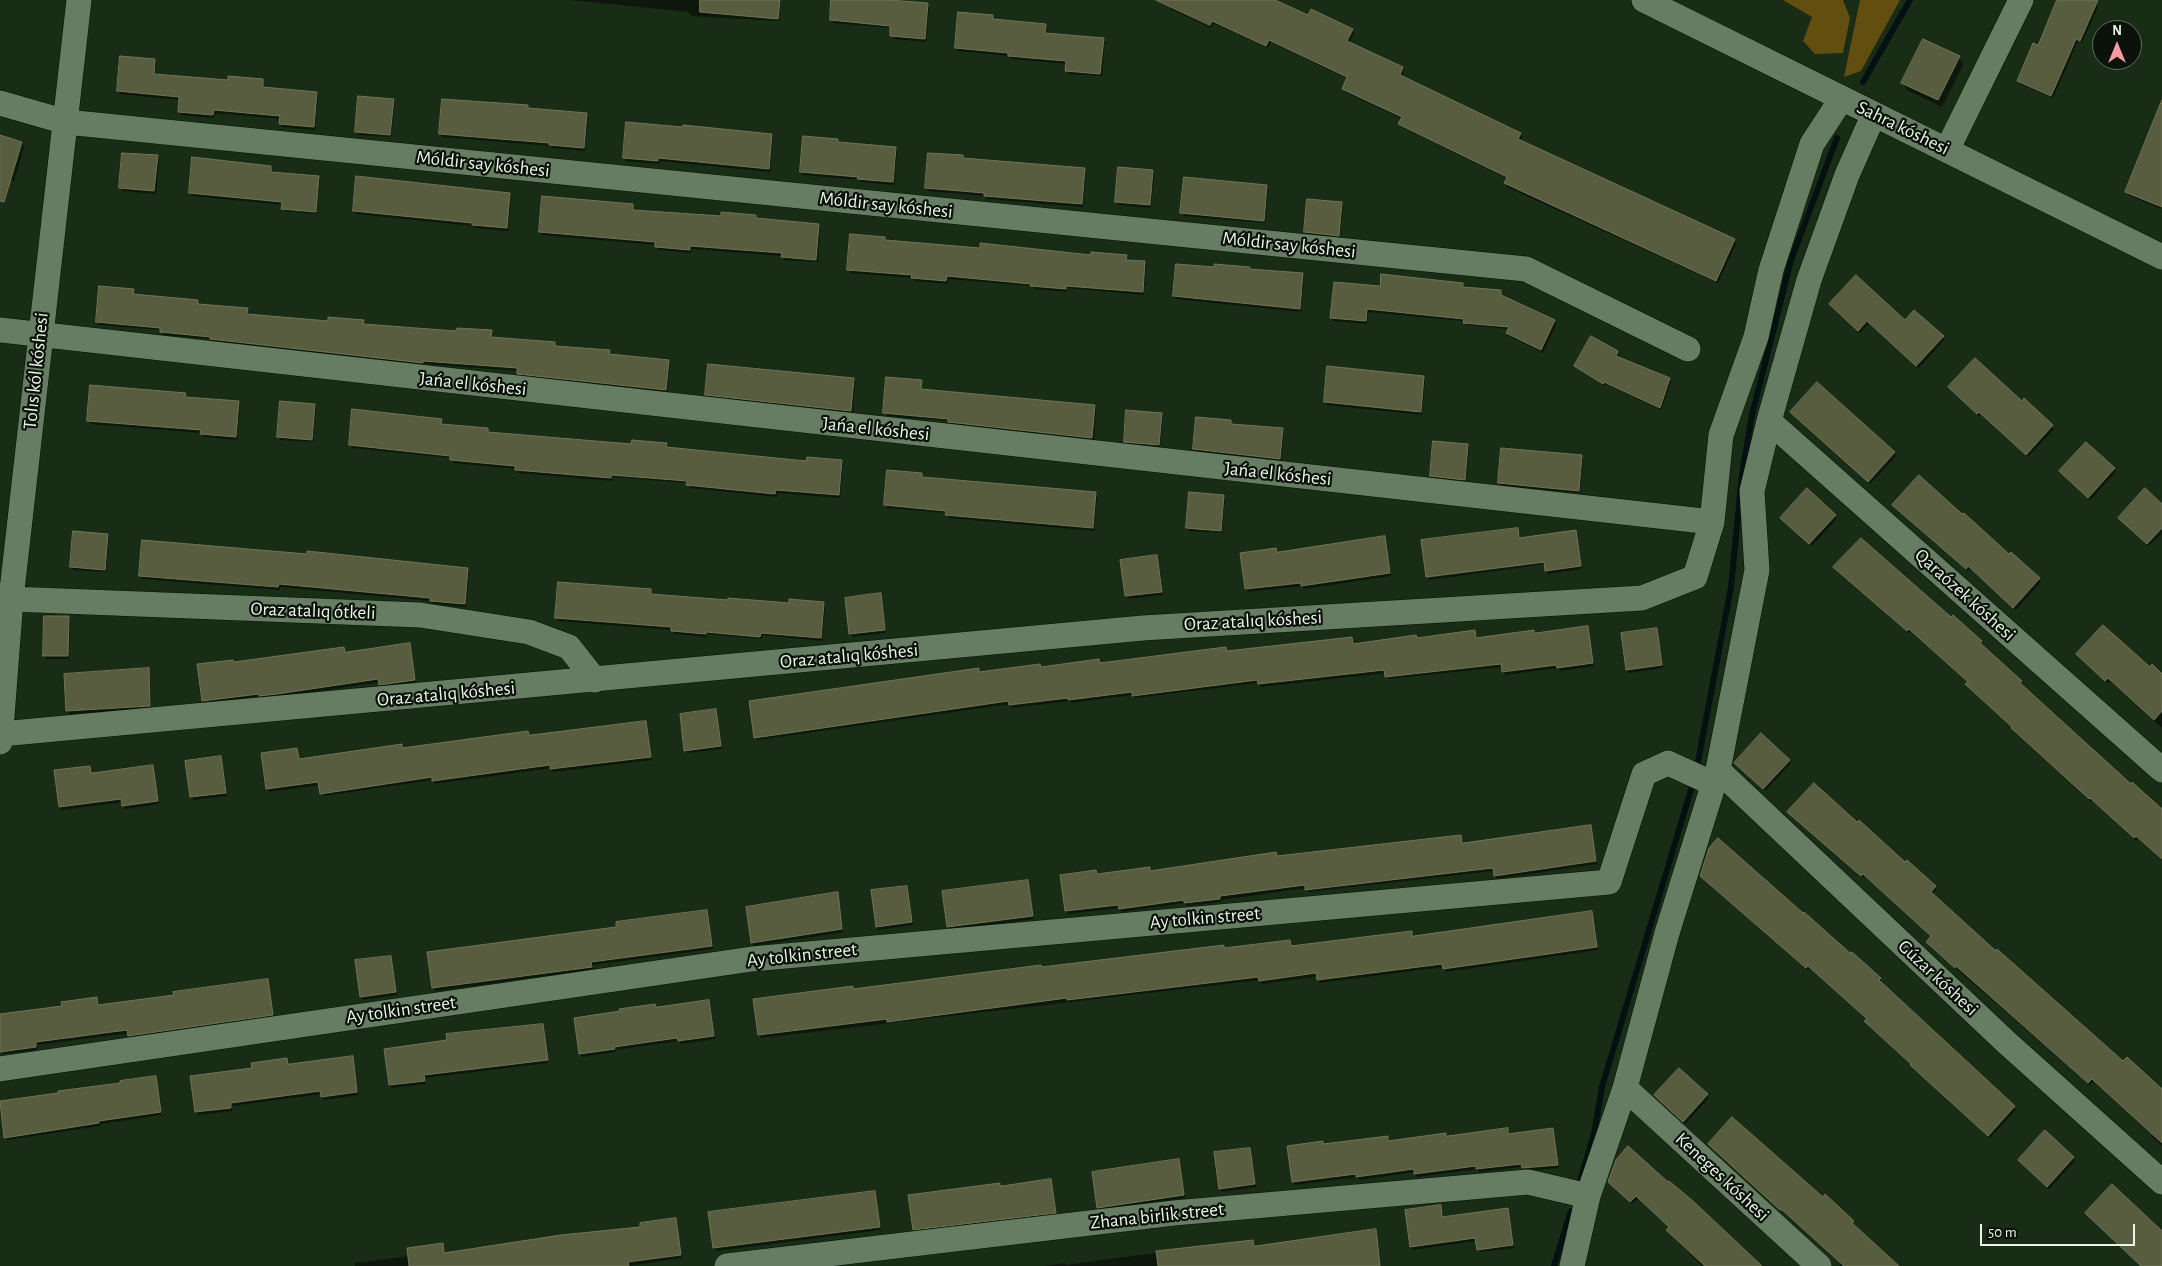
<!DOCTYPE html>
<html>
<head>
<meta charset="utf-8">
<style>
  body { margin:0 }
  #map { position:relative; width:2162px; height:1266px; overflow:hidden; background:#192c16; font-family:"Alegreya Sans",sans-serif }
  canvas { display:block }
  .north { position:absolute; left:2092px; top:20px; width:50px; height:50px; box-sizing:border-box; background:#0a1209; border:1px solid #636d62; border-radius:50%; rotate:0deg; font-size:14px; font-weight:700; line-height:20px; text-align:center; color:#e9f6e7 }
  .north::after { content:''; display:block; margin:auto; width:18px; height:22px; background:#f49aa4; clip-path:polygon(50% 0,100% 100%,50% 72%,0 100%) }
  .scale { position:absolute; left:1980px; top:1224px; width:155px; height:22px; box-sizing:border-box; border:2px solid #e9f6e7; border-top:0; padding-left:6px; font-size:15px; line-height:18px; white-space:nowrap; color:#e9f6e7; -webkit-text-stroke:4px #0a1209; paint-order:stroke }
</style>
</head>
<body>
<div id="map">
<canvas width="2162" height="1266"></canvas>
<div class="north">N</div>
<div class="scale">50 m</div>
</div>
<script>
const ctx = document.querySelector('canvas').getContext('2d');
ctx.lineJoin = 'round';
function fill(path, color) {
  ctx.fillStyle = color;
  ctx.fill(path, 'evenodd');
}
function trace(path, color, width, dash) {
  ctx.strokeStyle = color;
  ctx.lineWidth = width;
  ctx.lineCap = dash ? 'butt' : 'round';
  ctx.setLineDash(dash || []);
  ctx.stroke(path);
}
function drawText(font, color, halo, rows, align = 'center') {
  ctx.font = font + ' "Alegreya Sans",sans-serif';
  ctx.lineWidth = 4.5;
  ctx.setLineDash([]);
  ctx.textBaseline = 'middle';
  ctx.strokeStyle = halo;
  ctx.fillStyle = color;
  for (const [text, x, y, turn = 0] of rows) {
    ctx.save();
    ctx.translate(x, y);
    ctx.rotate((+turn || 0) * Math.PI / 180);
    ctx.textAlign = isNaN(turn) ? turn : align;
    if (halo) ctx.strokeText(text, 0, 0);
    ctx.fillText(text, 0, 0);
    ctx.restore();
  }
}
const forest = new Path2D(`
  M1783 0H1843L1850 18 1843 53 1815 54 1803 41 1812 17Z
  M1860 0H1900L1861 71 1844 77Z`);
const shadow = new Path2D(`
  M570 0H781L779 21 691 16 689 12Z
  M833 0H874L927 5 929 8 926 42 893 39 891 28 833 23 831 20Z
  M1167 0H1272L1309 17 1352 30 1354 33 1349 43 1403 68 1404 71 1402 77 1520 134 1522 137 1519 142 1734 240 1736 244 1718 283 1507 187 1506 183 1508 179 1402 127 1400 124 1402 119 1345 92 1343 89 1348 79 1271 42 1268 48 1213 23 1211 28 1171 9Z
  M2059 0H2097L2096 4 2098 7 2082 43 2078 41 2053 98 2020 84 2018 81 2038 47Z
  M992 17 995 20 1045 25 1047 34 1103 39 1105 42 1102 76 1068 74 1067 64 1011 59 1009 56 958 51 956 48Z
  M1959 57 1963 65 1942 107 1907 90 1903 83Z
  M154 60 156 63 155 75 229 82 262 80 264 88 316 93 318 96 315 130 282 127 281 119 215 113 214 118 181 115 179 112 180 100 120 94 118 91Z
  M393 100 395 103 391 137 358 135 356 132Z
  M528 106 529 109 586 114 588 117 585 151 552 148 550 146 442 137 440 134Z
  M2162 107V207L2161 209 2128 195 2126 192Z
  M771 135 773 138 770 172 660 161 659 164 626 161 624 157Z
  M0 136 22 143 24 147 14 181 0 177Z
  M838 140 839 143 895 148 897 151 894 185 861 182 859 180 803 175 802 171Z
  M157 156 159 160 156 194 123 191 121 188Z
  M962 156 964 160 1084 170 1086 173 1083 207 987 199 985 196 928 191 926 188Z
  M270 167 272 173 318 177 320 180 317 214 284 211 283 205 192 196 190 192Z
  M1152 171 1154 174 1151 208 1118 205 1116 202Z
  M1266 186 1268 189 1265 223 1184 216 1182 212Z
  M509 194 511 197 508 231 475 228 473 226 356 214 354 211Z
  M1341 204 1343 207 1340 238 1307 235 1305 232Z
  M633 206 634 211 722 218 755 216 757 220 819 225 820 228 818 262 784 260 782 256 692 249 691 253 658 250 656 245 542 235 540 232Z
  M885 238 886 241 1092 256H1126L1127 261 1145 262 1146 266 1144 295 1067 288V292L1034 289 1032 286 948 279V284L914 281 913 278 850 273 849 269Z
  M1249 268 1250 271 1302 275 1304 278 1301 312 1176 299 1174 296 1215 269Z
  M1462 284 1465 288 1501 291 1502 297 1555 321 1556 325 1543 353 1509 336 1507 333 1509 329 1466 325 1464 321 1368 312 1367 324 1333 321 1332 317 1381 287Z
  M133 290 135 295 197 301 199 305 247 309 249 315 329 322H363L365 326 457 333 491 332 492 338 554 343 556 347 609 352 611 355 668 361 670 364 667 393 520 376 518 371 425 364 424 366 213 342 211 339 163 335 161 330 99 325 97 322Z
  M1830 305 1943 337 1944 340 1919 368 1869 323 1860 333Z
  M1617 352 1619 355 1618 358 1669 379 1671 382 1661 410 1606 384 1605 386 1578 369 1576 366Z
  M1423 377 1425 381 1422 415 1327 405 1325 402Z
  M853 379 855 382 853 414 708 398 707 394Z
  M921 381 922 390 1095 406 1096 409 1094 441 951 425 949 421 887 416 885 413Z
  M1950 387 2023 402 2024 400 2054 429 2028 457 1981 414 1979 416Z
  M185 394 187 398 238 402 240 406 237 440 204 437 201 433 91 424 89 421Z
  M314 405 316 408 313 442 280 440 278 436Z
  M1791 412 1894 453 1896 456 1870 484Z
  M1161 414 1163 417 1160 448 1127 444 1125 441Z
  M441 420 443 425 488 429 489 433 632 445 666 444 668 448 807 462 841 461 843 464 840 498 777 493V497L690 488 688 483 612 477V481L518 473 516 469 453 463 451 458 352 448 350 445Z
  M1230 421 1232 425 1282 430 1284 433 1281 462 1196 452 1194 449Z
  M1467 445 1469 448 1466 482 1433 479 1431 476Z
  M1502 450 1581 456 1583 459 1580 493 1501 486 1499 483Z
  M2114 469 2116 472 2090 500 2060 471Z
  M922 474 923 479 1095 493 1097 497 1094 531 949 518 947 513 887 508 885 505Z
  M1223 496 1225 499 1222 533 1189 531 1187 527Z
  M2162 505V533L2149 546 2119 518Z
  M1895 508 2010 556 2012 554 2041 582 2016 610 1970 569 1968 571Z
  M1835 515 1837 519 1812 546 1784 521Z
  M1517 529 1520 539 1576 531 1582 569 1548 574 1546 564 1429 580 1428 578 1550 562 1422 541Z
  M107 535 109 538 106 572 73 570 71 567Z
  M1384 537 1391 576 1304 589 1302 586 1248 592 1247 589 1242 554 1276 550 1278 553Z
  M1156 556 1163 595 1128 599 1122 561Z
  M1835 567 1951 618 1981 642V646L2021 682 2022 686 2131 785 2162 811V859L2138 838 2136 841 2092 800 2091 802 2014 732 2013 728 1969 688 1968 683 1911 631 1909 633Z
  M467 569 469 573 466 607 433 604 431 601 280 587V590L142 579 140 576Z
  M650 591 652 595 790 604 823 603 825 607 822 641 762 635V639L707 634V637L674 634 672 630 558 621 556 618Z
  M880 595 886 633 852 637 846 599Z
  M68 617 70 620 69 659H46L44 656Z
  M1587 628 1594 666 1560 671 1558 668 1505 675 1503 667 1388 679 1386 673 1261 687 1258 683 1135 698 1132 695 1071 703 1070 701 1012 708 1010 704 757 740 755 737 978 669 980 673 1099 660 1101 664 1225 648 1228 652 1351 638 1354 645 1474 632 1477 639Z
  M1656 630 1663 668 1629 673 1627 669Z
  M409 645 416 683 382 687 380 682 279 697 262 698 261 696 205 704 203 700 344 648 346 653Z
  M2078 654 2150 669 2162 675V728L2110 681 2108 683Z
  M148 670 150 673 151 709 69 714 68 710Z
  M715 711 722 749 687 753 686 750Z
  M646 722 652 760 553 772 551 768 435 784 433 780 323 796 320 785 269 792 263 754 297 749 299 760 401 745 403 749 528 732 530 736Z
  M220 757 227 796 193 800 186 762Z
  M1789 760 1791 763 1765 791 1737 766Z
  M153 766 159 804 125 809 123 802 62 810 60 807 90 767 92 774Z
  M1789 812 1857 824 1935 887 1936 890 1932 895 1996 953 2162 1094V1146L2152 1137 2151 1133 2094 1081 2090 1085 1929 945 1927 942 1932 937 1865 876 1863 878Z
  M1591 826 1597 864 1497 879 1494 871 1308 892 1306 888 1221 900V902L1187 906 1185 903 1122 912 1119 908 1068 914 1061 876H1098L1149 869 1151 872 1460 836 1462 844Z
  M1703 879 1850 955 1880 979 1882 982 1881 983 2016 1110 1990 1138 1913 1068 1912 1065 1868 1025 1866 1021 1867 1020 1810 968 1808 970Z
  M1028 881 1034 919 950 930 948 927Z
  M907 887 913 925 879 930 877 927Z
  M837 894 843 932 754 946 752 943Z
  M706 911 713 949 592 965 593 970 435 991 434 988 429 953 618 928Z
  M1591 912 1598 950 1446 972 1444 967 1320 983 1318 976 1262 984 1260 980 761 1038 759 1035 854 991 1223 946 1225 949 1289 941 1292 947 1411 933 1413 937Z
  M391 957 397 995 363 1000 361 996Z
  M267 981 274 1018 131 1038 129 1033 37 1045V1050L3 1054 1 1051 0 1015 63 1007 96 999 99 1006 175 997Z
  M708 1001 715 1039 681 1044 679 1041 615 1050 616 1052 582 1057 580 1054 656 1008Z
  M542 1025 548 1063 425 1078 426 1084 392 1088 390 1085Z
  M352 1057 358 1095 324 1100 322 1094 232 1106V1111L198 1115 196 1112 192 1077 253 1069 286 1059 289 1065Z
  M1679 1070 1709 1098 1685 1124 1656 1096Z
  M156 1077 162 1115 100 1124V1126L7 1140 5 1137 122 1084Z
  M1507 1129 1509 1135 1553 1129 1559 1168 1525 1171 1522 1167 1479 1172 1478 1169 1417 1177 1415 1172 1360 1180 1358 1177 1295 1185 1293 1182 1288 1147 1322 1143 1324 1145 1387 1137 1389 1142 1447 1137Z
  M1709 1145 1823 1198 1853 1222V1226L1894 1266H1840V1263Z
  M1249 1149 1256 1187 1222 1192 1220 1189Z
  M2073 1158 2075 1161 2049 1189 2019 1160Z
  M1178 1160 1185 1198 1100 1210 1098 1207Z
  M1617 1160 1761 1266H1702L1669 1233 1667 1230 1670 1228 1638 1198 1632 1204 1611 1185 1609 1182Z
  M1050 1180 1056 1216 916 1232 914 1229 999 1184 1001 1187Z
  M875 1192 881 1230 716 1251 714 1248 710 1213Z
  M1440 1207 1443 1218 1507 1210 1514 1248 1480 1252 1477 1241 1413 1250 1411 1247Z
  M676 1220 682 1258 629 1266H355V1263L409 1256 442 1244 445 1254 642 1228Z
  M1375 1230 1381 1266H1045L1065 1263 1066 1265 1191 1248 1253 1241 1255 1247Z`);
const stream = new Path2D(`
  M1863 82 1910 0
  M1697 767 1731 587 1742 474 1752 415 1791 260 1837 138
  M1580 1181 1594 1134 1602 1087 1693 783
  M1554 1266 1571 1211`);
const building = new Path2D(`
  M700 0H780L778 19 700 12Z
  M831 0H889L928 3 925 39 890 36V26L830 20Z
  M1156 0H1275L1308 15 1311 9 1353 29 1347 41 1403 67 1400 75 1521 133 1518 139 1735 239 1716 281 1504 183 1507 177 1398 124 1402 117 1342 89 1347 77 1269 40 1266 46 1212 21 1210 25Z
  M2057 0H2098L2080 41 2076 39 2051 96 2017 81 2033 43 2038 45Z
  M958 12 993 15V19L1046 24 1045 33 1104 38 1100 74 1065 71 1066 61 1008 56V53L955 48Z
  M1923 39 1960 56 1938 100 1901 83Z
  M120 56 155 59 154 74 228 80V76L263 79V87L317 92 314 127 279 124 280 116 214 110 213 115 178 112 179 97 117 91Z
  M358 96 394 99 390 135 355 132Z
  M442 99 528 105V108L587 113 584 148 549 145V143L439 134Z
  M2162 100V207L2125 192Z
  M626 122 682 127 683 125 772 134 769 169 658 158V161L623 158Z
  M0 135 22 142 4 202 0 201Z
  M803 136 838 139V142L896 147 893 182 857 179 858 177 800 172Z
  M122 153 158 155 154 191 119 188Z
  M928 153 963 155V158L1085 168 1082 204 984 196V193L925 188Z
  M192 157 271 166V172L319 176 316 212 281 209 282 202 189 193Z
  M1118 167 1153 170 1150 205 1115 202Z
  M356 176 510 193 507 228 472 225V223L353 211Z
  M1184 177 1267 185 1264 221 1180 213Z
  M542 196 633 204V210L721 216V212L756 215V218L819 224 816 260 781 257 782 253 690 246V250L655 247V242L539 232Z
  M1307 199 1342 202 1339 236 1304 232Z
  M850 234 885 237V240L980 248V243L1091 255V252L1127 255 1126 260 1145 261 1143 292 1066 286V289L1030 286 1031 284 947 276 946 281 911 278 912 275 847 270Z
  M1176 264 1214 267V264L1250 267 1249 269 1303 273 1300 309 1173 296Z
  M1381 274 1463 283V287L1501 290V295L1555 320 1541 350 1506 333 1509 327 1463 323 1464 319 1367 309 1366 321 1330 318 1334 282 1380 286Z
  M1856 275 1905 320 1914 310 1944 336 1916 366 1867 321 1858 331 1829 304Z
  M99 286 134 289 133 294 198 300V304L248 308 247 314 328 321V317L364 320 363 324 456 331 457 328 492 330 491 337 555 342V346L610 350 609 354 669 360 666 390 517 374V368L423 361V363L210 339V337L160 332V328L96 322Z
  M1591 336 1618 351 1616 356 1670 378 1660 408 1604 382 1603 384 1574 366Z
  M1975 358 2022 401 2024 398 2053 425 2026 455 1979 412 1977 414 1948 387Z
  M708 364 854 378 851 411 705 395Z
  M1327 366 1424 376 1421 412 1324 402Z
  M886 377 922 380 921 389 1095 405 1092 438 948 422V419L883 413Z
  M1817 382 1895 452 1868 482 1790 412Z
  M90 385 186 393 185 397 239 401 236 437 200 434 201 430 87 421Z
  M280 401 315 404 312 440 277 437Z
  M352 409 442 419 441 424 488 428V432L631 444 632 440 667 443 666 447 806 461 807 457 842 460 839 495 776 490 775 494 686 485 687 481 611 475V478L515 470V466L450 460V456L349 445Z
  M1126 410 1162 413 1159 445 1124 442Z
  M1196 417 1231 420V424L1283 428 1280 459 1193 449Z
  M1433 441 1468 444 1465 480 1430 476Z
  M2086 442 2115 468 2088 498 2059 471Z
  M1501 448 1582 455 1579 491 1498 483Z
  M887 470 922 473V477L1096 492 1093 528 945 515 946 511 884 505Z
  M1919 475 1962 514 1964 513 2009 554 2011 552 2040 578 2013 608 1968 566 1966 569 1892 505Z
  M1807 488 1836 515 1809 544 1780 518Z
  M2145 488 2162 504V528L2147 544 2118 518Z
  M1189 492 1224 495 1221 531 1186 528Z
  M1518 528 1519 538 1576 530 1581 566 1545 571 1544 562 1426 577 1421 540Z
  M73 531 108 534 105 570 70 567Z
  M1385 536 1390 573 1301 586V583L1245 589 1240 553 1276 548 1277 552Z
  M1861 538 1951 617 1953 615 1982 641 1980 643 2022 681 2020 683 2131 784 2132 782 2162 809V859L2136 836 2134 838 2090 798 2089 799 2011 728 2012 727 1965 684 1968 682 1909 629 1907 631 1833 567Z
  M142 540 307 554V551L468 568 465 604 430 601V598L279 584 278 587 139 576Z
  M1157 555 1162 592 1125 596 1120 560Z
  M558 582 651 589V594L728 600V598L789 603V599L824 602 821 638 761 633 760 637 706 632V634L671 631V627L555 618Z
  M881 593 885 630 849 634 845 598Z
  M44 616H69L68 656H43Z
  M2103 625 2150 667 2152 664 2162 674V711L2154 720 2108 678 2105 681 2076 654Z
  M1588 626 1593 663 1557 668 1556 665 1502 672 1501 664 1385 677 1384 670 1258 684 1257 680 1132 696V692L1068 700V698L1009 705 1008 701 754 738 749 701 979 668V672L1040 664 1041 667 1099 659 1100 663 1226 647 1227 651 1352 637 1353 644 1416 635 1417 638 1475 630 1476 638 1534 630V633Z
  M1657 628 1662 665 1626 670 1621 633Z
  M410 643 415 680 379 685 378 679 277 694 259 696V694L202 701 197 664 233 660 234 662 344 647 345 652Z
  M149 668 150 706 66 711 64 674Z
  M716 709 721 746 684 751 680 714Z
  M646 721 651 757 550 769V765L432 781V777L320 794 318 782 266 789 261 753 297 748 299 759 402 744V748L528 731 529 735Z
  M1761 733 1790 760 1763 789 1734 763Z
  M221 756 226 793 190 797 185 761Z
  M153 765 158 801 122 806 121 799 59 807 54 770 90 766 91 773Z
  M1814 783 1857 822 1859 820 1905 862 1907 860 1936 886 1931 892 1996 951 1997 949 2123 1061 2127 1057 2162 1089V1143L2092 1079 2088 1083 1956 966 1955 968 1926 942 1931 936 1863 874 1861 876 1787 812Z
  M1591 825 1596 861 1494 876 1493 868 1305 890V885L1220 896V899L1184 903V900L1119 909 1118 905 1065 911 1060 875 1096 870 1097 874 1150 867V871L1276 852 1277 856 1461 835 1462 843Z
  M1718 838 1803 913 1804 912 1850 953 1852 952 1881 978 1879 980 2015 1106 1988 1136 1910 1065 1911 1064 1864 1021 1867 1019 1808 966 1806 968 1700 876 1709 848Z
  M1028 880 1033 916 947 927 942 891Z
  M907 886 912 922 876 927 871 890Z
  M838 892 842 929 751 943 746 907Z
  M707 910 712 946 591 962 592 967 432 988 427 952 616 927V922Z
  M1592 911 1597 947 1443 969 1442 964 1317 980 1316 973 1259 981 1258 977 1067 1000V998L887 1022V1019L758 1035 753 999 853 986V989L1041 965 1042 967 1224 945V948L1290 940 1291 946 1412 931V936Z
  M391 956 396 992 360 997 355 960Z
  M268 979 273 1015 128 1036 127 1030 36 1042V1047L0 1052V1014L62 1006 61 1002 97 997 98 1005 174 995 173 992Z
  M709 1000 714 1036 678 1041 677 1038 614 1047 615 1049 579 1054 574 1018 620 1011 619 1009 655 1004 656 1007Z
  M543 1024 548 1060 424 1075 425 1081 389 1085 384 1049 447 1040 446 1034Z
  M353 1056 357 1092 321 1097 320 1091 231 1103V1108L195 1112 190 1076 252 1068 251 1063 287 1058 288 1064Z
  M1679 1068 1708 1094 1683 1122 1654 1095Z
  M156 1076 161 1112 99 1121V1123L4 1138 0 1101 58 1093V1091L120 1083V1081Z
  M1732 1117 1823 1197 1825 1194 1854 1221 1852 1223 1899 1266H1844L1781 1209 1780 1210 1708 1144Z
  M1508 1128V1134L1553 1128 1558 1165 1522 1168 1521 1164 1476 1169V1166L1414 1174V1169L1356 1177V1174L1292 1182 1287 1146 1323 1141V1144L1388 1136V1141L1446 1133V1136Z
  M2045 1130 2074 1157 2047 1187 2018 1160Z
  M1628 1146 1668 1182 1669 1181 1693 1201 1762 1266H1705L1666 1230 1669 1227 1636 1196 1630 1202 1608 1182 1616 1160Z
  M1250 1148 1255 1184 1219 1189 1214 1152Z
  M1179 1159 1184 1195 1097 1208 1092 1172Z
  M1051 1179 1056 1213 913 1230 908 1195 1000 1183V1186Z
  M2112 1184 2162 1231V1266H2141L2085 1213Z
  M875 1191 880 1227 713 1248 708 1212Z
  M1441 1205 1442 1217 1508 1208 1513 1245 1477 1250 1475 1238 1410 1247 1405 1210Z
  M676 1218 681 1255 628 1262 629 1266H409L407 1248 443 1243 444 1253 561 1235 640 1227V1223Z
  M1376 1229 1380 1266H1158L1156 1251 1253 1240 1254 1246Z`);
const minor = new Path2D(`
  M1644 0 2162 257
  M0 103 66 122 1526 269 1688 349
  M1947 150 2021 0
  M0 330 1712 522
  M1769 421 2162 770
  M0 596 11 599 420 615 529 632 569 647 595 680
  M1 734 1143 628 1642 598 1695 577 1712 522 1721 435 1756 337 1771 270 1812 144 1842 98
  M0 742 11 599 79 0
  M1718 770 2006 1042 2162 1182
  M0 1069 752 959 1609 882 1644 774 1668 763 1714 784
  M1625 1088 1819 1266
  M727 1266 1174 1213 1528 1182 1588 1196
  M1572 1266 1588 1196 1625 1088 1667 933 1718 770 1757 570 1752 491 1769 421 1809 280 1847 175 1874 114`);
const streetNames = [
  ["Sahra kóshesi",1903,128,26],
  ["Móldir say kóshesi",483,164,6],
  ["Móldir say kóshesi",886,205,6],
  ["Móldir say kóshesi",1289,245,6],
  ["Tolıs kól kóshesi",36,371,-84],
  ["Jańa el kóshesi",473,384,6],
  ["Jańa el kóshesi",876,429,6],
  ["Jańa el kóshesi",1278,474,6],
  ["Qaraózek kóshesi",1965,595,42],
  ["Oraz atalıq ótkeli",313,611,2],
  ["Oraz atalıq kóshesi",1253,621,-3],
  ["Oraz atalıq kóshesi",849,656,-5],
  ["Oraz atalıq kóshesi",446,694,-5],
  ["Ay tolkin street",1205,918,-5],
  ["Ay tolkin street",802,955,-6],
  ["Gúzar kóshesi",1938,978,43],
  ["Ay tolkin street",401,1010,-8],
  ["Keneges kóshesi",1722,1177,43],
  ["Zhana birlik street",1157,1216,-6]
];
fill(forest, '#624e0f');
fill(shadow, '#0007');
trace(stream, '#041110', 6);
fill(building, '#595d3f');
trace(building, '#707556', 1);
trace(minor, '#041402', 26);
trace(minor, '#667c63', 25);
drawText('19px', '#e9f6e7', '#0a1209', streetNames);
</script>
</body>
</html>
